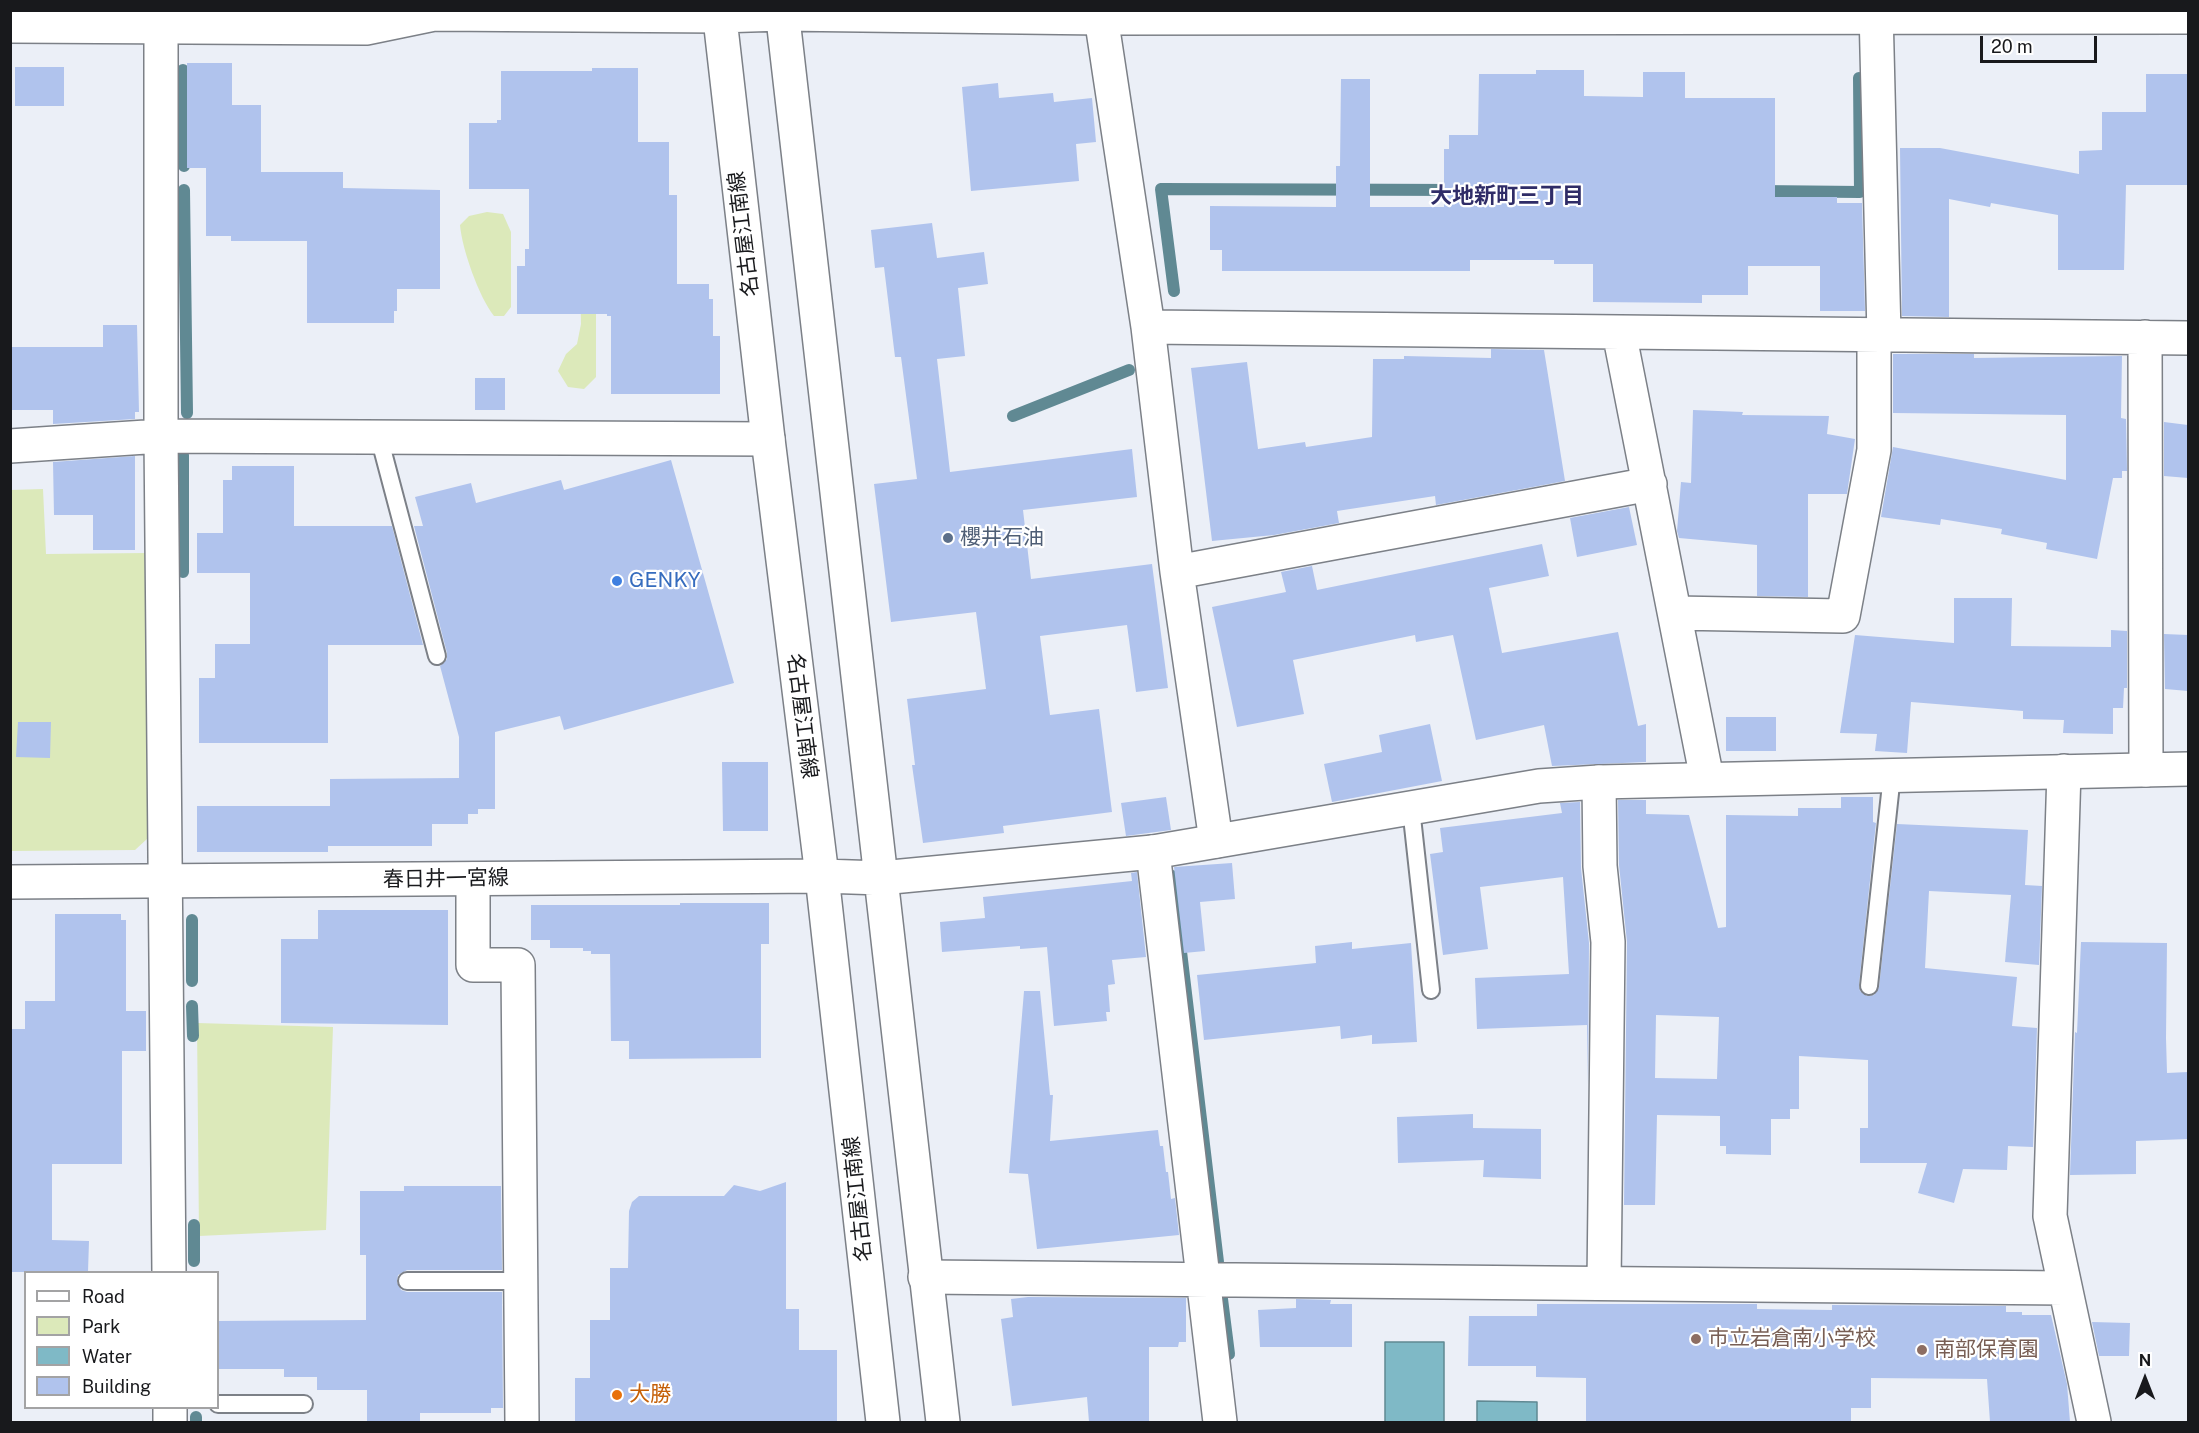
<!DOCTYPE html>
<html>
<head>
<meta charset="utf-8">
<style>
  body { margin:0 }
  #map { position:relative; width:2199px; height:1433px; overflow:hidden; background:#ebeff7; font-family:"Public Sans",sans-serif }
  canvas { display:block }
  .frame { position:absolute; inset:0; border:12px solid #18191c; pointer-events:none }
  .legend { position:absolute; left:24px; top:1271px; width:195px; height:138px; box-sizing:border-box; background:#fff; border:2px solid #a3a3a4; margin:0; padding:8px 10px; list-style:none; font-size:18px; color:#18191c }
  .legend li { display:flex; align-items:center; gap:12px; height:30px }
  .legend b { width:30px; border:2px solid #a3a3a4 }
  .north { position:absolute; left:2115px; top:1349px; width:60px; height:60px; -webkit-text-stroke:4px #fff; paint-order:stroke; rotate:0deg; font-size:16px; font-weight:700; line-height:24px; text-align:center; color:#18191c }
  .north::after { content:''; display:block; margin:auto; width:21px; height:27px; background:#18191c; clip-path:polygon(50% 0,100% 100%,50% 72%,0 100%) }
  .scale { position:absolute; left:1980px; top:36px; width:117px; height:27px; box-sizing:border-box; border:3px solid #18191c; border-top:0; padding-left:8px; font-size:18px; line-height:21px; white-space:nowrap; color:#18191c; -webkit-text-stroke:4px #fff; paint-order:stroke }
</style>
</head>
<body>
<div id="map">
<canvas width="2199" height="1433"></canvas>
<div class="frame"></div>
<ul class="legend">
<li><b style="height:8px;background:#fff"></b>Road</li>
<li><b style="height:16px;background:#dce9ba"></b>Park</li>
<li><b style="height:16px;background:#7fb9c6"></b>Water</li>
<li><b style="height:16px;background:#b0c3ed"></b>Building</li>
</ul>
<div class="north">N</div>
<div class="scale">20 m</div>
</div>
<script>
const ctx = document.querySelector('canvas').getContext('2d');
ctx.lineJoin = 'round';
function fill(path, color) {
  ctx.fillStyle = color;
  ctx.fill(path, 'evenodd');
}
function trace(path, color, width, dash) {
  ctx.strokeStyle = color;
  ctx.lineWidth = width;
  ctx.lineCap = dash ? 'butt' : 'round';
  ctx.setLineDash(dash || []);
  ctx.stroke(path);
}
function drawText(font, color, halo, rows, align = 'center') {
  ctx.font = font + ' "Public Sans","Noto Sans JP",sans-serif';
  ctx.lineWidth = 4.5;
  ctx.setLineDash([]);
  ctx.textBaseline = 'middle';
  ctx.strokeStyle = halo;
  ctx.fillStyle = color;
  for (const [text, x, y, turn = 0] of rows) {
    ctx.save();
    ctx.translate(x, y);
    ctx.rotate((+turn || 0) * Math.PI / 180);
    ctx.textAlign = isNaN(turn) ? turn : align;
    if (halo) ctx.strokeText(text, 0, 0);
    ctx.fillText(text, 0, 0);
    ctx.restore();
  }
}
const green = new Path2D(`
  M596 201V377L584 389 568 387 558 371 566 354 577 344 581 324 579 234Z
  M487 212 503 214 511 232V307L504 316H494C479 297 462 249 460 225L469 216Z
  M43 489 46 554 147 553V839L135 850 11 851 10 490Z
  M197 1023 333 1027 326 1230 199 1236Z`);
const water = new Path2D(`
  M1385 1342H1444V1422H1385Z
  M1477 1401 1537 1402V1422H1477Z`);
const stream = new Path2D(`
  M183 70 184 166
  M184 190 187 413
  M1759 191 1860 192 1859 78
  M1174 291 1161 189 1459 190
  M1013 416 1129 370
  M183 455V572
  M1172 876 1218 1262
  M192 920V981
  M192 1006 193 1036
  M194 1225V1261
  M1222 1299 1229 1354
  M196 1417V1422`);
const building = new Path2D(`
  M187 63H232V105H261V172H343V188L440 190V289H397V311H394V323H307V241H231V236H206V168H187Z
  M15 67H64V106H15Z
  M592 68H638V142H669V195H677V284H709V299H713V336H720V394H611V316H607V314H517V266H525V249H529V189H469V123H497V120H501V71H592Z
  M1536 70H1584V96L1643 97V72H1685V98H1775V197H1837V203H1862L1865 311H1820V266H1748V295H1702V303L1593 302V264H1554V260H1470V271H1222V250H1210V206L1336 207V166H1340L1341 79H1370V207H1444V149H1449V135H1478L1479 74H1536Z
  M2146 74H2188V185H2126L2124 270H2058V215L1991 203 1990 207 1949 199V317L1902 316 1900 148H1940L2079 174V151L2102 150V112H2146Z
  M998 83 999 98 1053 93 1054 102 1092 98 1096 142 1076 144 1079 181 971 191 962 87Z
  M932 223 937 258 984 252 988 284 958 288 965 356 937 359 950 472 1132 449 1137 497 1023 510 1031 579 1152 564 1168 688 1136 692 1127 625 1040 636 1050 715 1099 709 1112 812 1003 826 1004 833 923 843 912 765H915L907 699 986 689 976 612 891 622 874 484 917 479 901 357H895L884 267 875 268 871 230Z
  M103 325H137L139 412H135V419L53 424V410H10V347H103Z
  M1491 349 1544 350 1565 481 1436 505 1435 496 1337 511 1339 523 1274 535 1212 541 1191 368 1247 362 1258 449 1305 442 1306 447 1372 437 1373 359H1404V356L1491 358Z
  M1893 354H1974V358L2122 356 2121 418 2126 419 2127 471H2122V478H2113L2097 559 2046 549 2047 543 2001 534 2002 529 1941 519 1940 525 1881 517 1893 447 2066 480V415L1893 413Z
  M475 378H505V410H475Z
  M1693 410 1743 412 1742 415 1829 416 1827 434 1855 439 1847 494H1808V597L1757 596V545L1679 538 1677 531 1681 482 1691 483Z
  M2164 422 2188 425V478L2164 476Z
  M135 456V550H93V515H54L53 462Z
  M671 460 734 683 564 730 560 716 495 732V809H478V814H468V824H432V846H328V852H197V806H330V779L459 778V737L440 666 447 659V653L414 526H423L415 497 471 483 476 503 561 480 564 490Z
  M232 466H294V526H392L423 645H328V743H199V678H215V644H250V573H197V533H223V480H232Z
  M1629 507 1637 545 1577 557 1570 518Z
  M1542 544 1549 576 1489 588 1502 653 1618 632 1638 726 1646 724V762L1552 766 1544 725 1476 740 1453 635 1416 642 1415 635 1293 660 1304 714 1237 727 1212 607 1286 592 1281 572 1312 566 1317 590Z
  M1954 598H2012L2011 646 2111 647V630L2127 631V688H2124L2123 708H2113V734L2063 733 2064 720 2023 719V711L1911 702 1907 753 1875 751 1877 734 1840 733 1855 635 1954 643Z
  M2164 634 2188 635V691L2165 689Z
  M1726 717H1776V751H1726Z
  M18 722H51L50 758 16 757Z
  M1430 724 1442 781 1332 802 1324 764 1382 752 1379 735Z
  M722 762H768V831H723Z
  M1166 797 1171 830 1126 836 1121 803Z
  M1841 797H1873V822L1876 823 1859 985 1860 991 1867 996 1874 995 1879 987 1897 824 2028 830 2025 885 2042 886 2039 965 2005 962 2011 895 1929 891 1925 968 2017 977 2012 1026 2037 1028 2033 1147 2008 1146 2007 1170 1963 1169 1954 1203 1918 1193 1927 1163H1860V1128H1868V1060L1799 1056V1109H1790V1119H1771V1155L1726 1154V1146H1720V1116L1657 1115 1655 1205H1624L1627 942 1619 865 1618 800H1646V814L1689 815 1718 928 1726 927V815L1798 816V808H1841ZM1656 1015 1719 1017 1717 1079 1655 1078Z
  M1580 802 1581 868 1589 943 1588 1085 1587 1025 1477 1029 1475 978 1569 974 1563 877 1480 887 1488 949 1443 955 1430 854 1443 852 1440 828 1562 813 1560 803Z
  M1232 863 1235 899 1200 902 1205 951 1184 953 1174 867Z
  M1137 872 1146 957 1112 960 1115 984 1108 985 1110 1012H1106L1107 1021 1054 1026 1047 947 1020 949V946L942 952 940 922 985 918 983 897 1132 881 1131 873Z
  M680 903H769V944H761V1058L629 1059V1041H611L610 954H591V951H583V948H550V940H531V905H680Z
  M318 910H448V1025L281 1023V939H318Z
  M55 914H121V920H126V1011H146V1051H122V1164H52V1240L89 1241 88 1272H10V1029H25V1001H55Z
  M1352 942V949L1411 943 1417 1042 1372 1044V1035L1341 1039 1340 1026 1204 1040 1197 975 1316 963 1315 946Z
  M2081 942 2167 943 2166 1038 2167 1073 2188 1072V1139L2136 1141V1174L2070 1175 2075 1032 2077 1033Z
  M1024 991H1040L1050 1095H1053L1050 1141 1158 1130 1160 1146H1163L1166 1172H1168L1171 1199 1175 1198 1179 1235 1037 1249 1028 1174 1009 1173Z
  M1473 1114V1128L1541 1129V1179L1483 1177 1484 1160 1398 1163 1397 1117Z
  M786 1182V1309H799V1350H837V1422H575V1378H590V1320H610V1268H628L629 1211 632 1202 639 1196H724L734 1185 760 1191Z
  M404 1186H501L502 1270H407L398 1275 397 1282 401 1290 407 1292H502L503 1408H491V1413H420V1422H367V1390H317V1377H284V1369H218V1321L366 1320V1255H360V1191H404Z
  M1028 1297 1186 1298V1342H1179L1178 1347H1149V1422H1089L1087 1397 1012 1406 1001 1319 1013 1317 1011 1299Z
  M1296 1299 1331 1300 1330 1304H1352V1347H1260L1258 1310 1296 1308Z
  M1537 1304H1757V1309L1832 1310V1305L2006 1306V1312H2022V1315H2051L2067 1384 2070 1422H1990L1987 1379 1871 1378V1408H1851V1422H1586V1378L1536 1377V1366H1468L1469 1316H1537Z
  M2092 1322 2130 1323 2129 1356H2099Z`);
const lane = new Path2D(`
  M379 437 437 656
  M1411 808 1431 990
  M1869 986 1892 775
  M407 1281H521
  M218 1404H304`);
const street = new Path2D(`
  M161 10V436L169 1272
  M1100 10 1148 327 1177 572 1216 841
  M1876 10 1884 335
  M1148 327 2188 338
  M1619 332 1707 779
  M2145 337 2146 770
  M10 446 161 436 768 439
  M1177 572 1650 484
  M1675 613 1843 616 1874 450V335
  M2064 771 2050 1216 2094 1422
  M1599 782 1600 866 1608 942 1604 1283
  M1153 852 1220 1422
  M473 879V965H518L522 1422
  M925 1277 2064 1288
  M170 1408V1422`);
const secondary = new Path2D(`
  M419 10 434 14 719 16
  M10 26 366 28 434 14
  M881 878 1153 852 1539 786 1599 782 2188 769`);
const primary = new Path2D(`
  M719 10 768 439 822 876 883 1422
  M782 10 943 1422
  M719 16 782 14 1101 18 2188 17
  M10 882 822 876 881 878`);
const markers = [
  [948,538,6,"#5c6f8a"],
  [617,581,6,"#3f7fe0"],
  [1696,1339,6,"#8d6e63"],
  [1922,1350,6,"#8d6e63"],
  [617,1395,6,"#e8710a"]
];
const streetNames = [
  ["名古屋江南線",744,234,-97],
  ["名古屋江南線",802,716,83],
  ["春日井一宮線",446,879,-1],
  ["名古屋江南線",858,1199,-96]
];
const serviceNames = [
  ["櫻井石油",960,538]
];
const shopNames = [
  ["GENKY",629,581]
];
const educationNames = [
  ["市立岩倉南小学校",1708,1339],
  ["南部保育園",1934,1350]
];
const foodNames = [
  ["大勝",629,1395]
];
const neighbourhoodNames = [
  ["大地新町三丁目",1507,196]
];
fill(green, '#dce9ba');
fill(water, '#7fb9c6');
trace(water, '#608993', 1.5);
trace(stream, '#608993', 12);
fill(building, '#b0c3ed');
trace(lane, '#7c8087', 20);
trace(street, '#7c8087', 36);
trace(secondary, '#7c8087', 36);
trace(primary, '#7c8087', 36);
trace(lane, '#fff', 16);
trace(street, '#fff', 33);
trace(secondary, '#fff', 33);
trace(primary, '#fff', 33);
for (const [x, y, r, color] of markers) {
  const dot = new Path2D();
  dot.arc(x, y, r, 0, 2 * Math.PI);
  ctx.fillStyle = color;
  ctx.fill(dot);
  trace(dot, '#fff', 2);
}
drawText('21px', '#18191c', '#fff', streetNames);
drawText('21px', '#4e5e75', '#fff', serviceNames, 'left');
drawText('21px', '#366cbe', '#fff', shopNames, 'left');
drawText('21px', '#785e54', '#fff', educationNames, 'left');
drawText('21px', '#c56008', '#fff', foodNames, 'left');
drawText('bold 22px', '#2f2c67', '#fff', neighbourhoodNames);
</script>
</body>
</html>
